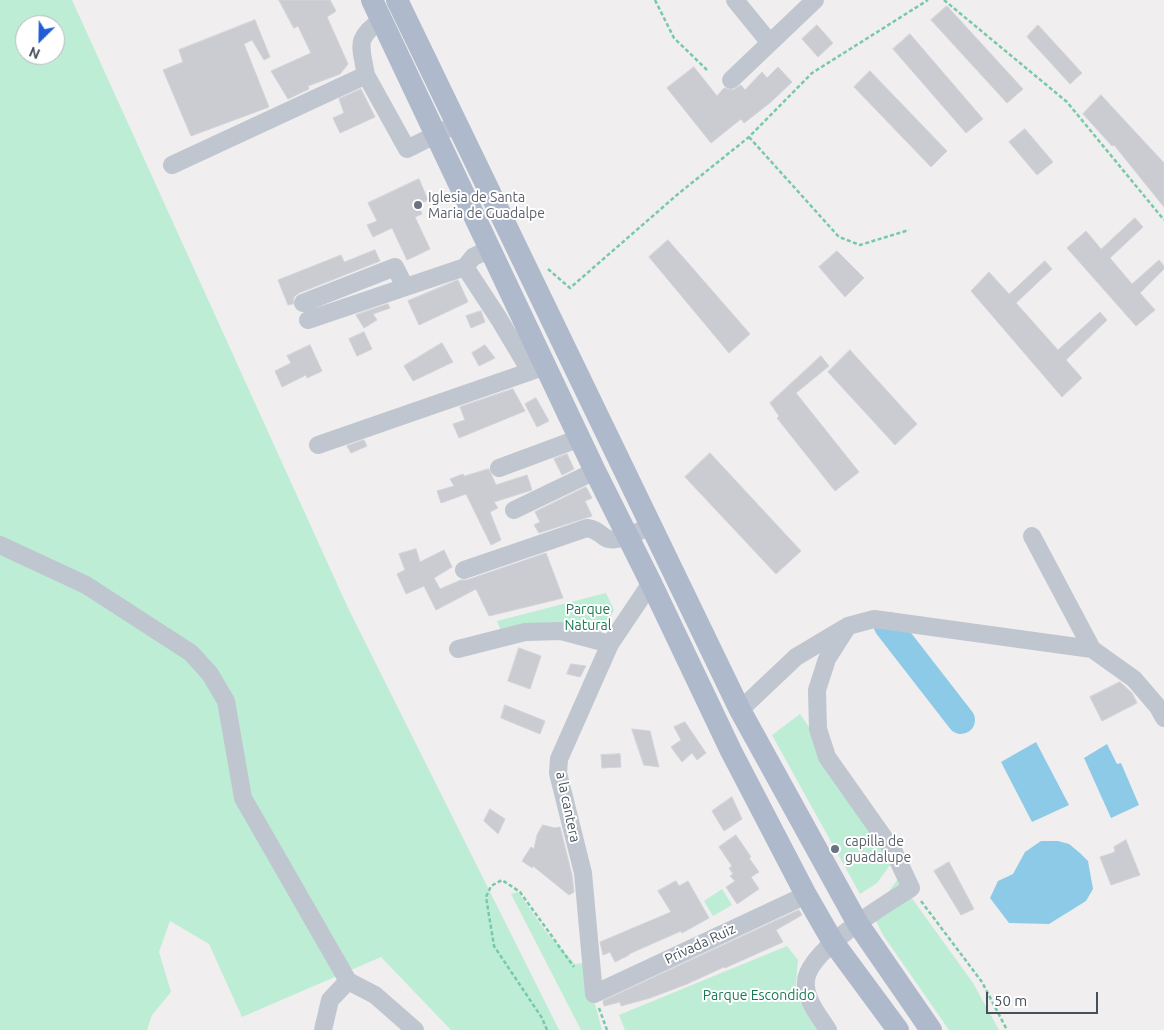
<!DOCTYPE html>
<html>
<head>
<meta charset="utf-8">
<style>
  body { margin:0 }
  #map { position:relative; width:1164px; height:1030px; overflow:hidden; background:#f0eeee; font-family:Ubuntu,sans-serif }
  canvas { display:block }
  .north { position:absolute; left:15px; top:15px; width:50px; height:50px; box-sizing:border-box; background:#fff; border:1px solid #b5b9bd; border-radius:50%; rotate:203deg; font-size:14px; font-weight:700; line-height:20px; text-align:center; color:#474f5a }
  .north::after { content:''; display:block; margin:auto; width:18px; height:22px; background:#205bd8; clip-path:polygon(50% 0,100% 100%,50% 72%,0 100%) }
  .scale { position:absolute; left:986px; top:992px; width:112px; height:22px; box-sizing:border-box; border:2px solid #474f5a; border-top:0; padding-left:6px; font-size:15px; line-height:18px; white-space:nowrap; color:#474f5a; -webkit-text-stroke:4px #fff; paint-order:stroke }
</style>
</head>
<body>
<div id="map">
<canvas width="1164" height="1030"></canvas>
<div class="north">N</div>
<div class="scale">50 m</div>
</div>
<script>
const ctx = document.querySelector('canvas').getContext('2d');
ctx.lineJoin = 'round';
function fill(path, color) {
  ctx.fillStyle = color;
  ctx.fill(path, 'evenodd');
}
function trace(path, color, width, dash) {
  ctx.strokeStyle = color;
  ctx.lineWidth = width;
  ctx.lineCap = dash ? 'butt' : 'round';
  ctx.setLineDash(dash || []);
  ctx.stroke(path);
}
function drawText(font, color, halo, rows, align = 'center') {
  ctx.font = font + ' Ubuntu,sans-serif';
  ctx.lineWidth = 4;
  ctx.setLineDash([]);
  ctx.textBaseline = 'middle';
  ctx.strokeStyle = halo;
  ctx.fillStyle = color;
  for (const [text, x, y, turn = 0] of rows) {
    ctx.save();
    ctx.translate(x, y);
    ctx.rotate((+turn || 0) * Math.PI / 180);
    ctx.textAlign = isNaN(turn) ? turn : align;
    if (halo) ctx.strokeText(text, 0, 0);
    ctx.fillText(text, 0, 0);
    ctx.restore();
  }
}
const green = new Path2D(`
  M0 0H72L348 608 559 1030H451L381 957 242 1017 209 944 170 921 159 952 171 992 152 1015 147 1030H0ZM25 25H55V55H25Z
  M606 593 614 610 598 640 503 636 497 621Z
  M800 714 888 842 890 865 877 883 860 894 772 735Z
  M898 879 973 983 999 1030H949L883 935 869 907 887 894Z
  M722 889 732 905 713 916 704 901Z
  M518 892 546 932 575 964 584 963 602 1030H581L511 894Z
  M787 946 798 960 795 994 817 1030H625L619 1015Z`);
const water = new Path2D(`
  M1036 742 1069 805 1032 822 1001 762Z
  M1107 744 1117 764 1121 763 1139 805 1111 818 1084 758Z
  M1041 841H1058L1069 844 1080 853 1088 861 1093 889 1086 901 1049 924 1009 923 990 898 998 881 1013 874 1025 852Z`);
const river = new Path2D(`
  M888 626 961 720`);
const building = new Path2D(`
  M279 0H330L336 11 327 17 348 64 340 74 308 86 309 89 288 99 271 71 311 53 298 26 294 28Z
  M947 6 1023 89 1007 103 931 20Z
  M255 20 270 57 264 60 252 40 244 44 269 107 191 136 163 70 183 62 179 50Z
  M817 25 833 43 818 57 802 39Z
  M1038 25 1082 73 1070 84 1027 37Z
  M910 34 983 119 966 133 893 49Z
  M694 67 717 96 724 88 733 90 741 85 745 90 762 72 767 78 778 67 792 82 771 102 744 123 741 119 711 143 667 88Z
  M870 71 947 151 931 167 854 87Z
  M361 89 375 117 340 133 333 118 344 113 339 99Z
  M1101 95 1164 163V207L1114 145 1112 146 1083 114Z
  M1025 129 1053 162 1037 175 1009 142Z
  M419 179 428 200 418 205 422 214 415 217 430 249 407 260 392 228 373 237 367 225 377 221 368 203Z
  M1135 218 1143 227 1110 258 1132 284 1159 260 1164 266V269L1140 293 1155 310 1136 326 1067 248 1086 231 1101 249Z
  M668 240 750 334 729 353 649 257Z
  M375 250 380 261 299 293 294 297 293 304 288 305 278 280 341 255 344 262Z
  M837 251 864 278 845 297 819 267Z
  M1045 261 1052 269 1016 303 1058 350 1100 312 1107 320 1066 360 1082 378 1062 397 971 291 989 272 1009 294Z
  M458 280 468 302 419 325 408 301Z
  M388 304 390 308 373 314 377 320 364 328 356 315Z
  M481 311 485 322 471 328 466 316Z
  M364 332 372 349 357 356 349 339Z
  M442 343 453 362 413 381 404 366Z
  M310 345 322 371 307 378 306 375 282 387 275 371 291 363 287 356Z
  M485 345 495 358 479 366 472 353Z
  M850 350 917 424 895 445 828 372Z
  M821 356 829 366 796 393 859 472 835 491 777 418 779 416 770 403Z
  M513 389 525 411 459 438 453 424 465 420 460 407Z
  M536 398 549 421 537 427 525 404Z
  M364 440 367 446 351 453 347 446Z
  M710 453 801 551 776 574 685 477Z
  M567 454 574 469 562 475 554 459Z
  M489 469 496 485 527 475 532 490 494 502 498 508 490 512 501 540 491 545 466 494 441 503 437 491 454 486 450 479 463 474 464 476Z
  M586 487 592 498 585 501 592 516 539 533 534 525 540 522 535 512Z
  M416 549 420 562 444 550 452 567 434 578 440 589 461 580H467L546 553 563 598 489 616 476 589 436 610 424 586 406 594 397 574 405 570 399 554Z
  M519 648 541 656 530 689 508 681Z
  M571 664 586 666 580 677 567 674Z
  M1120 682 1132 693 1137 703 1102 721 1090 697Z
  M505 705 545 721 540 734 501 718Z
  M685 722 706 753 697 760 692 753 682 762 671 747 681 740 674 727Z
  M632 729 650 731 659 767 644 765Z
  M620 754 621 767 602 768 601 755Z
  M732 797 742 819 724 831 712 811Z
  M490 809 505 819 498 834 484 821Z
  M543 825 555 828 560 827 572 875 574 892 569 895 533 866 532 868 522 861 531 847 534 849 537 835Z
  M736 835 751 857 749 858 759 872 751 877 759 889 737 904 726 887 735 881 730 876 733 874 729 868 732 866 719 847Z
  M1126 840 1140 875 1111 885 1100 857 1115 852 1114 847Z
  M949 862 974 909 961 915 934 871Z
  M676 881 679 886 688 881 709 918 682 933 681 931 629 954V955L615 962 610 952 603 955 600 942 671 912 658 891Z
  M799 910 802 915 776 930 783 942 725 968 724 967 687 984 650 998 621 1006 620 1002 604 1006 603 1001Z`);
const path = new Path2D(`
  M655 0 674 38 707 70
  M944 0 1067 102 1164 220
  M749 137 839 237 860 245 909 230
  M548 269 570 288 678 194 749 137 812 73 928 0
  M921 901 982 982 1007 1030
  M599 1008 607 1030
  M547 1030 542 1018 494 946 486 897 491 886 502 880 520 892 574 967`);
const minor = new Path2D(`
  M735 0 770 43
  M366 75 407 149 447 129
  M731 80 815 0
  M172 165 366 75C361 46 354 38 382 20
  M465 267 499 319 530 371
  M303 303 395 267 405 287
  M308 320 465 267 473 257 490 249
  M318 445 546 366
  M499 468 580 438
  M514 510 595 471
  M1032 536 1092 649
  M0 545 86 585 191 653 210 674 226 701 243 798 348 981
  M464 570 587 528C600 530 599 535 608 539 618 542 642 530 651 526
  M651 583 610 644 559 759 558 773 583 873 594 994 806 895
  M458 649 525 632 561 631 610 644
  M740 710 796 657 848 626 874 619 1092 649 1134 679 1158 707 1164 718
  M323 1030 330 1000 348 981 375 995 415 1030
  M828 1030C819 1016 804 998 806 981 808 950 885 905 911 888L894 852 827 757 818 729 817 690 827 659 848 626`);
const major = new Path2D(`
  M372 0 595 471 651 583 731 751 806 895 833 942 898 1030
  M397 0 740 710 858 924 931 1030`);
const markers = [
  [418,205,5,"#6b7280"],
  [835,849,5,"#6b7280"]
];
const worshipNames = [
  ["Iglesia de Santa",428,197],
  ["Maria de Guadalpe",428,213],
  ["capilla de",845,841],
  ["guadalupe",845,857]
];
const parkNames = [
  ["Parque",588,609],
  ["Natural",588,625],
  ["Parque Escondido",759,995]
];
const streetNames = [
  ["a la cantera",568,807,78],
  ["Privada Ruiz",700,944,-25]
];
fill(green, '#bdedd5');
fill(water, '#8ccae8');
trace(river, '#8ccae8', 28);
fill(building, '#cbccd2');
trace(building, '#d2d3d9', 1);
trace(path, '#77c9aa', 2.5, [4, 2.5]);
trace(minor, '#bfc6cf', 18);
trace(major, '#aebacc', 22);
for (const [x, y, r, color] of markers) {
  const dot = new Path2D();
  dot.arc(x, y, r, 0, 2 * Math.PI);
  ctx.fillStyle = color;
  ctx.fill(dot);
  trace(dot, '#fff', 2);
}
drawText('14px', '#5b616d', '#fff', worshipNames, 'left');
drawText('14px', '#1a7954', '#fff', parkNames);
drawText('14px', '#474f5a', '#fff', streetNames);
</script>
</body>
</html>
